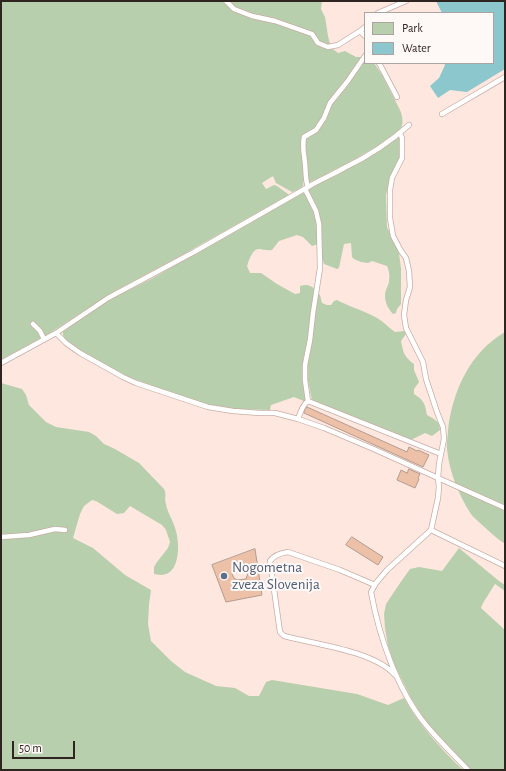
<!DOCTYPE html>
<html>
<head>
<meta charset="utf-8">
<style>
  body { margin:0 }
  #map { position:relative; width:506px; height:771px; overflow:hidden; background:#fee7df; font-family:"Alegreya Sans",sans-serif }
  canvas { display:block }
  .frame { position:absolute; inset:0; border:2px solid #2e2420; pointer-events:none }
  .legend { position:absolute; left:364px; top:12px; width:130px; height:52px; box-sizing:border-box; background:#fef8f6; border:1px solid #aba3a0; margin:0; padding:5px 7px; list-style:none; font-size:12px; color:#2e2420 }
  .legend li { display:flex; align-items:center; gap:8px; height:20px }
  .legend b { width:20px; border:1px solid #aba3a0 }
  .scale { position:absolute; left:12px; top:741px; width:63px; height:18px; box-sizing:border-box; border:2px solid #2e2420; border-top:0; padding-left:5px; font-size:12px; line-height:14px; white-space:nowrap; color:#2e2420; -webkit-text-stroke:3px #fef8f6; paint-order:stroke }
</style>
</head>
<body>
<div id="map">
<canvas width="506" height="771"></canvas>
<div class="frame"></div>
<ul class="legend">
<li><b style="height:11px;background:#b7cfac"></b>Park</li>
<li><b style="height:11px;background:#8cc7cd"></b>Water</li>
</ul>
<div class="scale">50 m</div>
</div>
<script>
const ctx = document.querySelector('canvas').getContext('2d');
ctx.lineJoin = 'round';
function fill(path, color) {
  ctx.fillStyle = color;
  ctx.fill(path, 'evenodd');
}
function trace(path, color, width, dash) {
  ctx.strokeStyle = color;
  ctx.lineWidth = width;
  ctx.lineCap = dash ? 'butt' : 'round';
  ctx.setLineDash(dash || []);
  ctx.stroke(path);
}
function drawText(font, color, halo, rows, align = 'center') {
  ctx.font = font + ' "Alegreya Sans",sans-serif';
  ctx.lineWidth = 4;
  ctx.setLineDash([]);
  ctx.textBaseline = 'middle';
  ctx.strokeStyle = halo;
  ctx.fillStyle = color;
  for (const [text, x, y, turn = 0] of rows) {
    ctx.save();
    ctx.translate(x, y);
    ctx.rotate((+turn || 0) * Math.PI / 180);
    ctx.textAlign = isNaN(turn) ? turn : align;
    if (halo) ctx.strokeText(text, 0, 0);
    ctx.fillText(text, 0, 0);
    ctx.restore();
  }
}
const green = new Path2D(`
  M1 1H322L321 9 325 17 328 36 330 44 333 49 338 53 345 51 356 57H365V63H374L382 75 400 110C402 115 404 122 401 128 397 136 382 143 374 148 352 161 331 172 308 183L304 178 303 186 298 190 292 192 276 183 273 176 262 183 266 189 274 185 277 186 288 194 289 195 182 255 113 292 50 333 1 360Z
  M404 134 402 155 396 165 391 177 386 195 387 227 399 253 401 269V304L397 309 396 313 393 314C387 308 383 298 386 290 387 287 389 284 389 281 390 276 389 270 387 266L372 261 368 263 361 262 354 259 352 257 351 243 344 244 339 268 337 269 324 264 321 255V236L308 190 327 179 348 169Z
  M303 192 306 193 314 209 318 224V244L312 246 303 237 297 235 279 241 272 250C268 251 263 249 258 249 252 250 249 260 247 266L250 273H261L277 284 295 294 300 293V286C306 284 309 285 314 288 312 305 311 322 309 338 308 344 305 350 304 356 301 371 303 385 306 400V402L294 397 271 405 270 410 234 409 212 405 197 402 156 388 124 375 80 350 66 340 63 335V331L107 301 153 278Z
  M317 292 320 295 322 303 327 305H331L334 301 337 300C350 307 365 311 377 318 384 322 389 328 395 332L404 331 406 334 401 341C403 352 404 357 414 364V370L419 382 414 389V394C424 400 425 404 427 415 434 419 440 421 440 430L432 436 425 433 409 441 405 442 342 417 313 405 307 376V362Z
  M505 332V544C496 538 488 530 480 523 477 520 473 517 471 514 459 496 449 471 447 449 446 443 448 437 448 431 452 392 470 352 505 332Z
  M1 383 22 389 26 395 29 405 46 422 56 427 89 432 96 436 104 444 115 449 139 463 164 489C167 495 164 498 166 504 167 512 173 520 175 528 180 541 181 575 161 575 158 575 156 574 154 574V567L157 562 168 548 170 542 166 530 162 525 130 506 124 513 117 514 96 501 92 500 84 506 80 514 73 538 93 548 125 575 151 590 149 604 148 624 151 641 171 661 185 672 216 686 235 688 249 696H259L266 682 272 680 357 694 388 705 404 698C419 725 441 749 463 770H1Z
  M459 548 499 581 505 585V591L495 584 483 603 481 608 505 630V770H471L426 722 411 698 395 666 388 646 385 628 384 614 386 604 398 586 410 569 419 567 442 571Z`);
const water = new Path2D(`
  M436 1H505V69L467 92 450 90 438 98 430 86 439 78 445 65 444 63H493V13H442Z`);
const building = new Path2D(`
  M307 407 407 452 409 447 417 451 418 450 429 455 423 467 304 413Z
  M409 469 420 474 418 478 419 479 415 488 397 480 401 470 407 473Z
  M352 537 383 557 378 565 346 545Z
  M255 549 262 595 226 602 212 565ZM245 564 248 573 246 579 237 580 234 578 232 574 233 570 236 567Z`);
const lane = new Path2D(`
  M226 1 234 9 252 16 275 21 312 34 318 43 328 47 338 45 360 31 365 36
  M378 13 406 1
  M360 31 365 27
  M379 63 397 97
  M442 114 505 77
  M400 133 402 138V158L392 178 390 190V218L393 236 401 251 406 258 409 271 410 287 406 300 404 315 406 328 423 362 426 379 437 412 443 427 444 439 439 464 438 478 505 508
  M308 187C319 180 332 175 344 168 367 157 390 142 409 125
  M305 189 316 211 319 224 320 268 313 313 310 340 305 365V380L308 401 441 454
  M33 324 40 331 44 339
  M56 333 66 343 80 353 123 377 136 383 208 407 233 411 260 413H275L298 419 324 428 376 450 438 478 439 487 438 498 431 530 387 570 376 583 371 592C379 636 397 690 426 725 439 741 454 755 468 770
  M1 363 56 333 108 298 194 252 308 187C305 179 306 172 305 163 304 154 302 147 304 137L316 130 324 118 330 103 347 82 365 56
  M298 419C301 412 302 405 308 401
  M431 530 505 566
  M1 537 29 535 55 529 65 530
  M375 585 340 570 288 552C281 553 274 555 270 561L279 625 280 632 284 636C314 644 374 651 395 675`);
const markers = [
  [224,576,4,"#5c6f8a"]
];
const serviceNames = [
  ["Nogometna",232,567],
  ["zveza Slovenija",232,584]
];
fill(green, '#b7cfac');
fill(water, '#8cc7cd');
fill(building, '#edc1a8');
trace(building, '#b39b8e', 1);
trace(lane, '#c8ada4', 6);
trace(lane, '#fff', 4.5);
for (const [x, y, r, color] of markers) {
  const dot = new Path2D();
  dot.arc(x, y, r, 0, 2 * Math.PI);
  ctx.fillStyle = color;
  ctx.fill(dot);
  trace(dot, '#fef8f6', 1.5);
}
drawText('15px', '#4e5e75', '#fef8f6', serviceNames, 'left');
</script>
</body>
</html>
